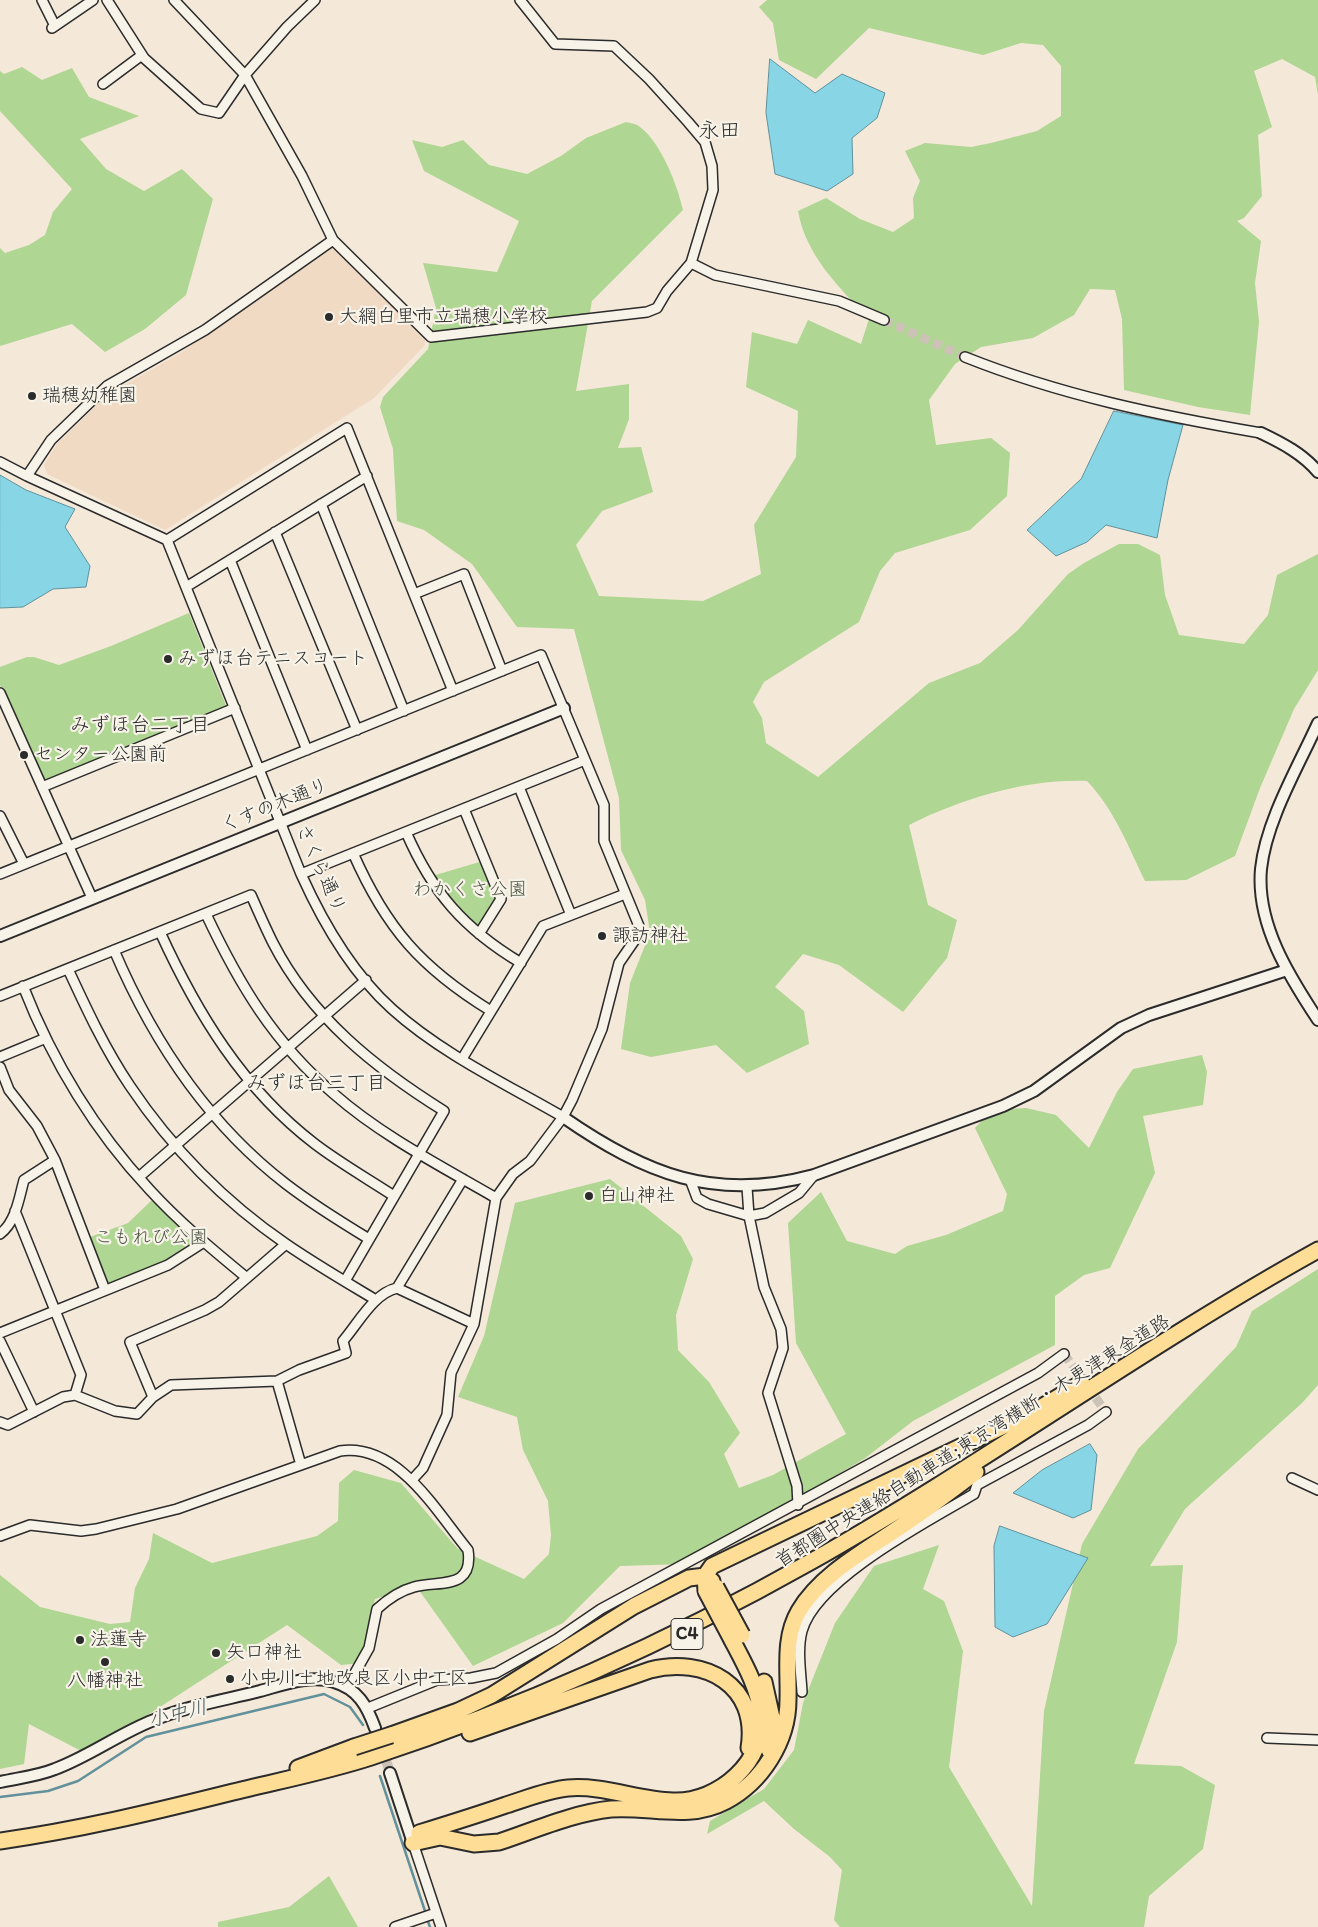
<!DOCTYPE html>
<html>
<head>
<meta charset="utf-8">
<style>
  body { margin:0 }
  canvas { display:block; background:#f4e8d8 }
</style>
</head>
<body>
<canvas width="1318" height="1927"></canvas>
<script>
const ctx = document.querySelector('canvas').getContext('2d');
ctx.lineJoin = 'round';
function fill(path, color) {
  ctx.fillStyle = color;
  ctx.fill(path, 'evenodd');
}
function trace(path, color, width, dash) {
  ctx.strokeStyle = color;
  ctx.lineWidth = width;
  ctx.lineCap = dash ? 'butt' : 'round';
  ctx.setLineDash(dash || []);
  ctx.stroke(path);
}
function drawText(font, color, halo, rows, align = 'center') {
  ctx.font = font + ' Itim,"Klee One",sans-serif';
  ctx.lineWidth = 4.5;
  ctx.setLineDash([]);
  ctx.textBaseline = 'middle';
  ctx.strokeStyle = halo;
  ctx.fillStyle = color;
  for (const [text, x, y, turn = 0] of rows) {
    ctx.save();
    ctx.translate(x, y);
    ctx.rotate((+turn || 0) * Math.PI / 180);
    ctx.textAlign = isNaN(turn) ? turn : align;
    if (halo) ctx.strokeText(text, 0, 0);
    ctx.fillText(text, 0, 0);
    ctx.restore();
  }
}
const built = new Path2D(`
  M334 247 425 339V345L374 398 165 530 47 474 44 465 57 444 107 395 182 352 328 250Z`);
const green = new Path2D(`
  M767 0H1318V95L1315 77 1282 59 1254 71 1272 127 1258 135 1262 196 1244 218 1237 221 1261 241 1255 283 1259 322 1250 415 1198 407 1124 390 1122 319 1115 290 1090 289 1074 315 1033 338 981 347 955 364 929 400 936 445 991 438 1010 453 1007 496 970 530 895 553 880 571 859 622 764 682 753 702 762 718 766 743 818 777 929 683 980 663 1018 630 1068 574 1084 563 1119 544H1138L1160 555 1165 595 1179 635 1244 644 1268 615 1277 575 1318 554V670L1294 709 1260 788 1235 856 1186 880 1145 881C1128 846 1114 809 1087 781 1025 779 964 798 909 825L928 905 957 920 947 958 903 1012 839 965 803 954 775 987 804 1011 809 1044 747 1073 716 1045 651 1057 621 1049 630 983 650 933 645 900 621 850 619 798 574 629 517 627 472 564 424 530 397 521 393 449 380 407 383 397 428 349 436 308 423 263 497 272 519 221 424 171 412 140 442 147 463 140 489 165 527 174 561 156 586 138 626 122C630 123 637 124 640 127 661 143 677 184 683 210L592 301 576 391 629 384V419L618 448 641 447 653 492 602 511 576 545 599 596 703 601 761 574 754 525 796 457 798 411 746 387 752 332 797 344 808 320 861 344 869 319C839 287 806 256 798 211L826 198 860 219 893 232 914 218 913 198 920 181 905 151 925 143 971 147 991 143 1037 131 1061 116V66L1043 45 1021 43 983 55 869 28 816 79 779 60 773 23 759 7Z
  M22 67 42 80 72 68 89 97 139 116 80 139 106 169 144 191 182 169 213 199 186 295 145 329 105 352 72 324 0 346V248L5 253 29 245 45 235 53 212 72 189 0 111V71L4 74Z
  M189 613 227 708 47 781 43 779 0 685V667L27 657H34L59 665 111 646Z
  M483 861 498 898 478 929 463 916 432 876Z
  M1202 1055 1207 1072 1203 1105 1143 1116 1155 1173 1110 1268 1084 1275 1055 1296V1345L913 1421 864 1459 685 1564 620 1566 563 1623 473 1666 416 1586 375 1599 362 1663 341 1665 287 1625 87 1754 29 1724 24 1764 0 1769V1575L40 1607 110 1624 130 1622 135 1588 149 1559 153 1533 212 1563 317 1536 338 1521 339 1483 354 1470 401 1483 458 1549 524 1579 549 1554 551 1535 548 1501 523 1450 517 1417 458 1397 484 1336 515 1203 610 1179 681 1236 693 1259 676 1315 678 1350 709 1382 740 1433 724 1454 739 1488 773 1475 846 1434 796 1343 788 1223 821 1192 847 1241 895 1254 907 1246 946 1235 1003 1211 1007 1194 975 1128 992 1110 1026 1108 1056 1115 1089 1148 1117 1092 1133 1069Z
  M152 1200 194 1242 176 1257 108 1284 90 1237 128 1223Z
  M1318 1269V1385L1302 1403 1185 1509 1150 1566 1183 1565 1177 1642 1134 1764 1181 1766 1215 1785 1203 1849 1149 1896 1144 1927H840L834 1920 842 1870 830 1857 794 1829 764 1801 707 1834 710 1821 764 1789 794 1750 803 1703 835 1623 874 1566 939 1545 923 1589 944 1601 963 1651 949 1767 1032 1906 1044 1711 1082 1544 1138 1449 1236 1347 1252 1311Z
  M329 1876 358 1927H218V1922L289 1907Z`);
const water = new Path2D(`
  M770 59 815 93 842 74 885 93 877 118 852 138 853 174 827 191 775 174 766 113Z
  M1114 411 1183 425 1168 480 1157 538 1106 525 1087 542 1056 556 1027 530 1081 479Z
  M0 475 26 490 75 509 65 527 90 566 86 587 53 589 23 607 0 608Z
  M1090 1444 1097 1455 1091 1510 1073 1518 1013 1493 1042 1470Z
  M1000 1526 1088 1558 1047 1624 1013 1637 995 1627 994 1546Z`);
const stream = new Path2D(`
  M380 1776 426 1914
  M0 1797 48 1791 78 1781 146 1737 324 1694 350 1707 363 1725
  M427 1919 430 1927`);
const minorTunnel = new Path2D(`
  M884 320 965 357
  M1064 1354 1106 1412`);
const tertiaryTunnel = new Path2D(`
  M382 1747 390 1773`);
const minor = new Path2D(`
  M42 0 55 26
  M107 0 144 58 201 109 219 113 245 75 287 27 315 0
  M174 0 245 75 302 176 333 240 431 337 647 312 657 308 667 291 691 263 713 190 712 166 705 142 688 122 649 79 614 46 555 44 520 0
  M52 28 93 0
  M103 84 142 55
  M691 263 715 275 839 301 884 320
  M965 357C1060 395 1161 416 1261 433
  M0 462 27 476 167 540
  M27 476 51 440 107 386 205 330 333 240
  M321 504 404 711
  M275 532 357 730
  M167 540 301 874C323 923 351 972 392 1009 442 1054 506 1084 563 1117
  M167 540 347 428 453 691
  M230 560 307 750
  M186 587 367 476
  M414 594 464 574 502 671
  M0 693 92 898
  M42 787 235 708
  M519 787 571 915
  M464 809 501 899 479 934
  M0 816 24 864
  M406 832C432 892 464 929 521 963
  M353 853C386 928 421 968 491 1011
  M0 874 541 655 604 805V841L641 931 619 963 602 1029 572 1100 563 1117 530 1161 513 1174 496 1198 474 1324 451 1373 447 1415 423 1468 412 1480
  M301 874 585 760
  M206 914C239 984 274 1043 334 1094 382 1136 441 1166 496 1198
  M160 932C197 1013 243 1089 315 1144 340 1163 368 1179 394 1196
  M114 950C152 1039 208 1124 286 1184 312 1204 341 1222 369 1239
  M68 969C86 1008 105 1049 130 1086 171 1147 225 1202 286 1244 315 1264 346 1282 376 1300
  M23 986C52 1060 95 1131 149 1189 179 1222 213 1250 247 1278
  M0 996 251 895C258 911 265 927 273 943 311 1017 375 1068 444 1111L345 1281
  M0 1057 46 1038
  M462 1059 543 926 625 894
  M0 1067 9 1090 37 1126 55 1160 105 1290
  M139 1177 366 980
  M691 1182 697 1198 708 1204 749 1216 765 1213 799 1193 814 1175
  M747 1187 749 1216 764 1287 781 1329 783 1348 768 1393 797 1486 798 1505
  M15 1211 81 1375 75 1395
  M0 1234C16 1222 19 1198 24 1180L55 1160
  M397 1288 463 1179
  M0 1333 168 1265 204 1242
  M0 1341 34 1412
  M277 1381 301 1465
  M153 1397 130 1342 205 1310 219 1302 286 1244
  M0 1422 8 1425 63 1397 75 1395 115 1411 137 1414 153 1397 171 1385 277 1381 299 1370 346 1353 343 1341 347 1336C360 1320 375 1293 397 1288L474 1324
  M1292 1478 1318 1490
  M0 1536 30 1525 81 1531 96 1529 177 1509 340 1451C398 1443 436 1511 468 1550 474 1591 439 1580 414 1587 399 1591 388 1599 377 1609L369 1648 347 1687
  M802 1692C801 1673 797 1650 802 1631 816 1579 928 1521 974 1494L977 1485 1088 1425 1106 1412
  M368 1708 437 1680 471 1678 496 1673 557 1639 601 1609 1038 1373 1064 1354
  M1267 1738 1318 1740
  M413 1843 441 1927
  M395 1927 436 1913`);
const tertiary = new Path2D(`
  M1261 433C1282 443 1303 454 1318 472
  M1318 723C1298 767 1266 821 1261 869 1256 924 1289 976 1318 1020
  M0 936 564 708
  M563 1117C645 1174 714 1202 814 1175L1003 1106 1034 1091 1121 1028 1149 1015 1287 970
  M390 1773 413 1843
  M0 1782C18 1778 38 1776 55 1769 90 1756 120 1733 154 1720 187 1706 225 1700 260 1691 282 1685 311 1674 334 1682 358 1689 367 1706 375 1728`);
const motorway = new Path2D(`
  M706 1591 705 1576 712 1566 1035 1411 1082 1383
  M764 1682 772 1718 769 1750
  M470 1733 650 1670C705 1656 759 1685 749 1748
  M391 1735 458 1711 492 1695 634 1606 689 1578 705 1576 712 1581
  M298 1768 354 1747
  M419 1833C448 1824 477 1815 506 1805 526 1799 546 1790 568 1788 603 1785 638 1800 673 1801 718 1803 767 1761 761 1713 758 1687 744 1663 732 1640
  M0 1841C78 1830 153 1812 229 1793 277 1781 325 1772 371 1757 524 1707 672 1640 812 1561 985 1463 1145 1346 1318 1250
  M413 1843 440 1837 474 1844 499 1842C535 1830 573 1813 611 1809 651 1806 688 1821 726 1801 762 1782 788 1741 788 1700 789 1670 783 1638 799 1611 821 1574 865 1551 900 1527 926 1510 951 1491 976 1472`);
const motorwayBridge = new Path2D(`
  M716 1587 742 1635
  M706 1591 732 1640
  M354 1747 391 1735`);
const markers = [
  [329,317,5,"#2b2b2b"],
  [32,396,5,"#2b2b2b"],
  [168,659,5,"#2b2b2b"],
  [24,755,5,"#2b2b2b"],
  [602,936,5,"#2b2b2b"],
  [589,1196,5,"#2b2b2b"],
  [80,1640,5,"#2b2b2b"],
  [216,1653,5,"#2b2b2b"],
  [105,1662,5,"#2b2b2b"],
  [230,1679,5,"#2b2b2b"]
];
const shields = [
  [687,1634,32]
];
const shieldNames = [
  ["C4",687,1634]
];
const poiNames = [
  ["大網白里市立瑞穂小学校",339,317],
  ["瑞穂幼稚園",42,396],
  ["みずほ台テニスコート",178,659],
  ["センター公園前",34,755],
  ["諏訪神社",612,936],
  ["白山神社",599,1196],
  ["法蓮寺",90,1640],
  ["矢口神社",226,1653],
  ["小中川土地改良区小中工区",240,1679],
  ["八幡神社",105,1681,"center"]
];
const streetNames = [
  ["くすの木通り",275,806,-22],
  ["さくら通り",320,869,66],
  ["首都圏中央連絡自動車道;東京湾横断・木更津東金道路",973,1442,-32]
];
const parkNames = [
  ["わかくさ公園",470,890],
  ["こもれび公園",151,1238]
];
const neighbourhoodNames = [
  ["みずほ台二丁目",140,726],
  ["みずほ台三丁目",316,1084]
];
const waterNames = [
  ["小中川",178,1715,-14]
];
const quarterNames = [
  ["永田",719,132]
];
fill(built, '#f0dac4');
fill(green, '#afd692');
fill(water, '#87d5e5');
trace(water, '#62919b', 1);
trace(stream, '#62919b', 2.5);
trace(minorTunnel, '#ccc2b5', 9, [9, 4.5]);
trace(tertiaryTunnel, '#ccc2b5', 10, [10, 5]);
trace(minor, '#2b2b2b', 12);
trace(tertiary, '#2b2b2b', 14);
trace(motorway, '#2b2b2b', 19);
trace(minor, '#f7f3e8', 9);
trace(tertiary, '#f7f3e8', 10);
trace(motorway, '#fedd96', 15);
trace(motorwayBridge, '#2b2b2b', 19, []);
trace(motorwayBridge, '#fedd96', 15);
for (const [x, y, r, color] of markers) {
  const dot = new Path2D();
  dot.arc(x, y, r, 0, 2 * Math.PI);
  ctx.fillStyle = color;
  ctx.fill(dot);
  trace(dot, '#f7f3e8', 2);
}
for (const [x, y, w] of shields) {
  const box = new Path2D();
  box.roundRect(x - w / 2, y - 15.5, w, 31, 4);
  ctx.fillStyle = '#f7f3e8';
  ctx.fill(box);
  trace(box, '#2b2b2b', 1);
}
drawText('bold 18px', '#2b2b2b', null, shieldNames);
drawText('19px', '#2b2b2b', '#f7f3e8', poiNames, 'left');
drawText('19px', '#2b2b2b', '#f7f3e8', streetNames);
drawText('19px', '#4c5645', '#f7f3e8', parkNames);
drawText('20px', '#2b2b2b', '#f7f3e8', neighbourhoodNames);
drawText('italic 20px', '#42565a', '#f7f3e8', waterNames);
drawText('21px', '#2b2b2b', '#f7f3e8', quarterNames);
</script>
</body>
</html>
